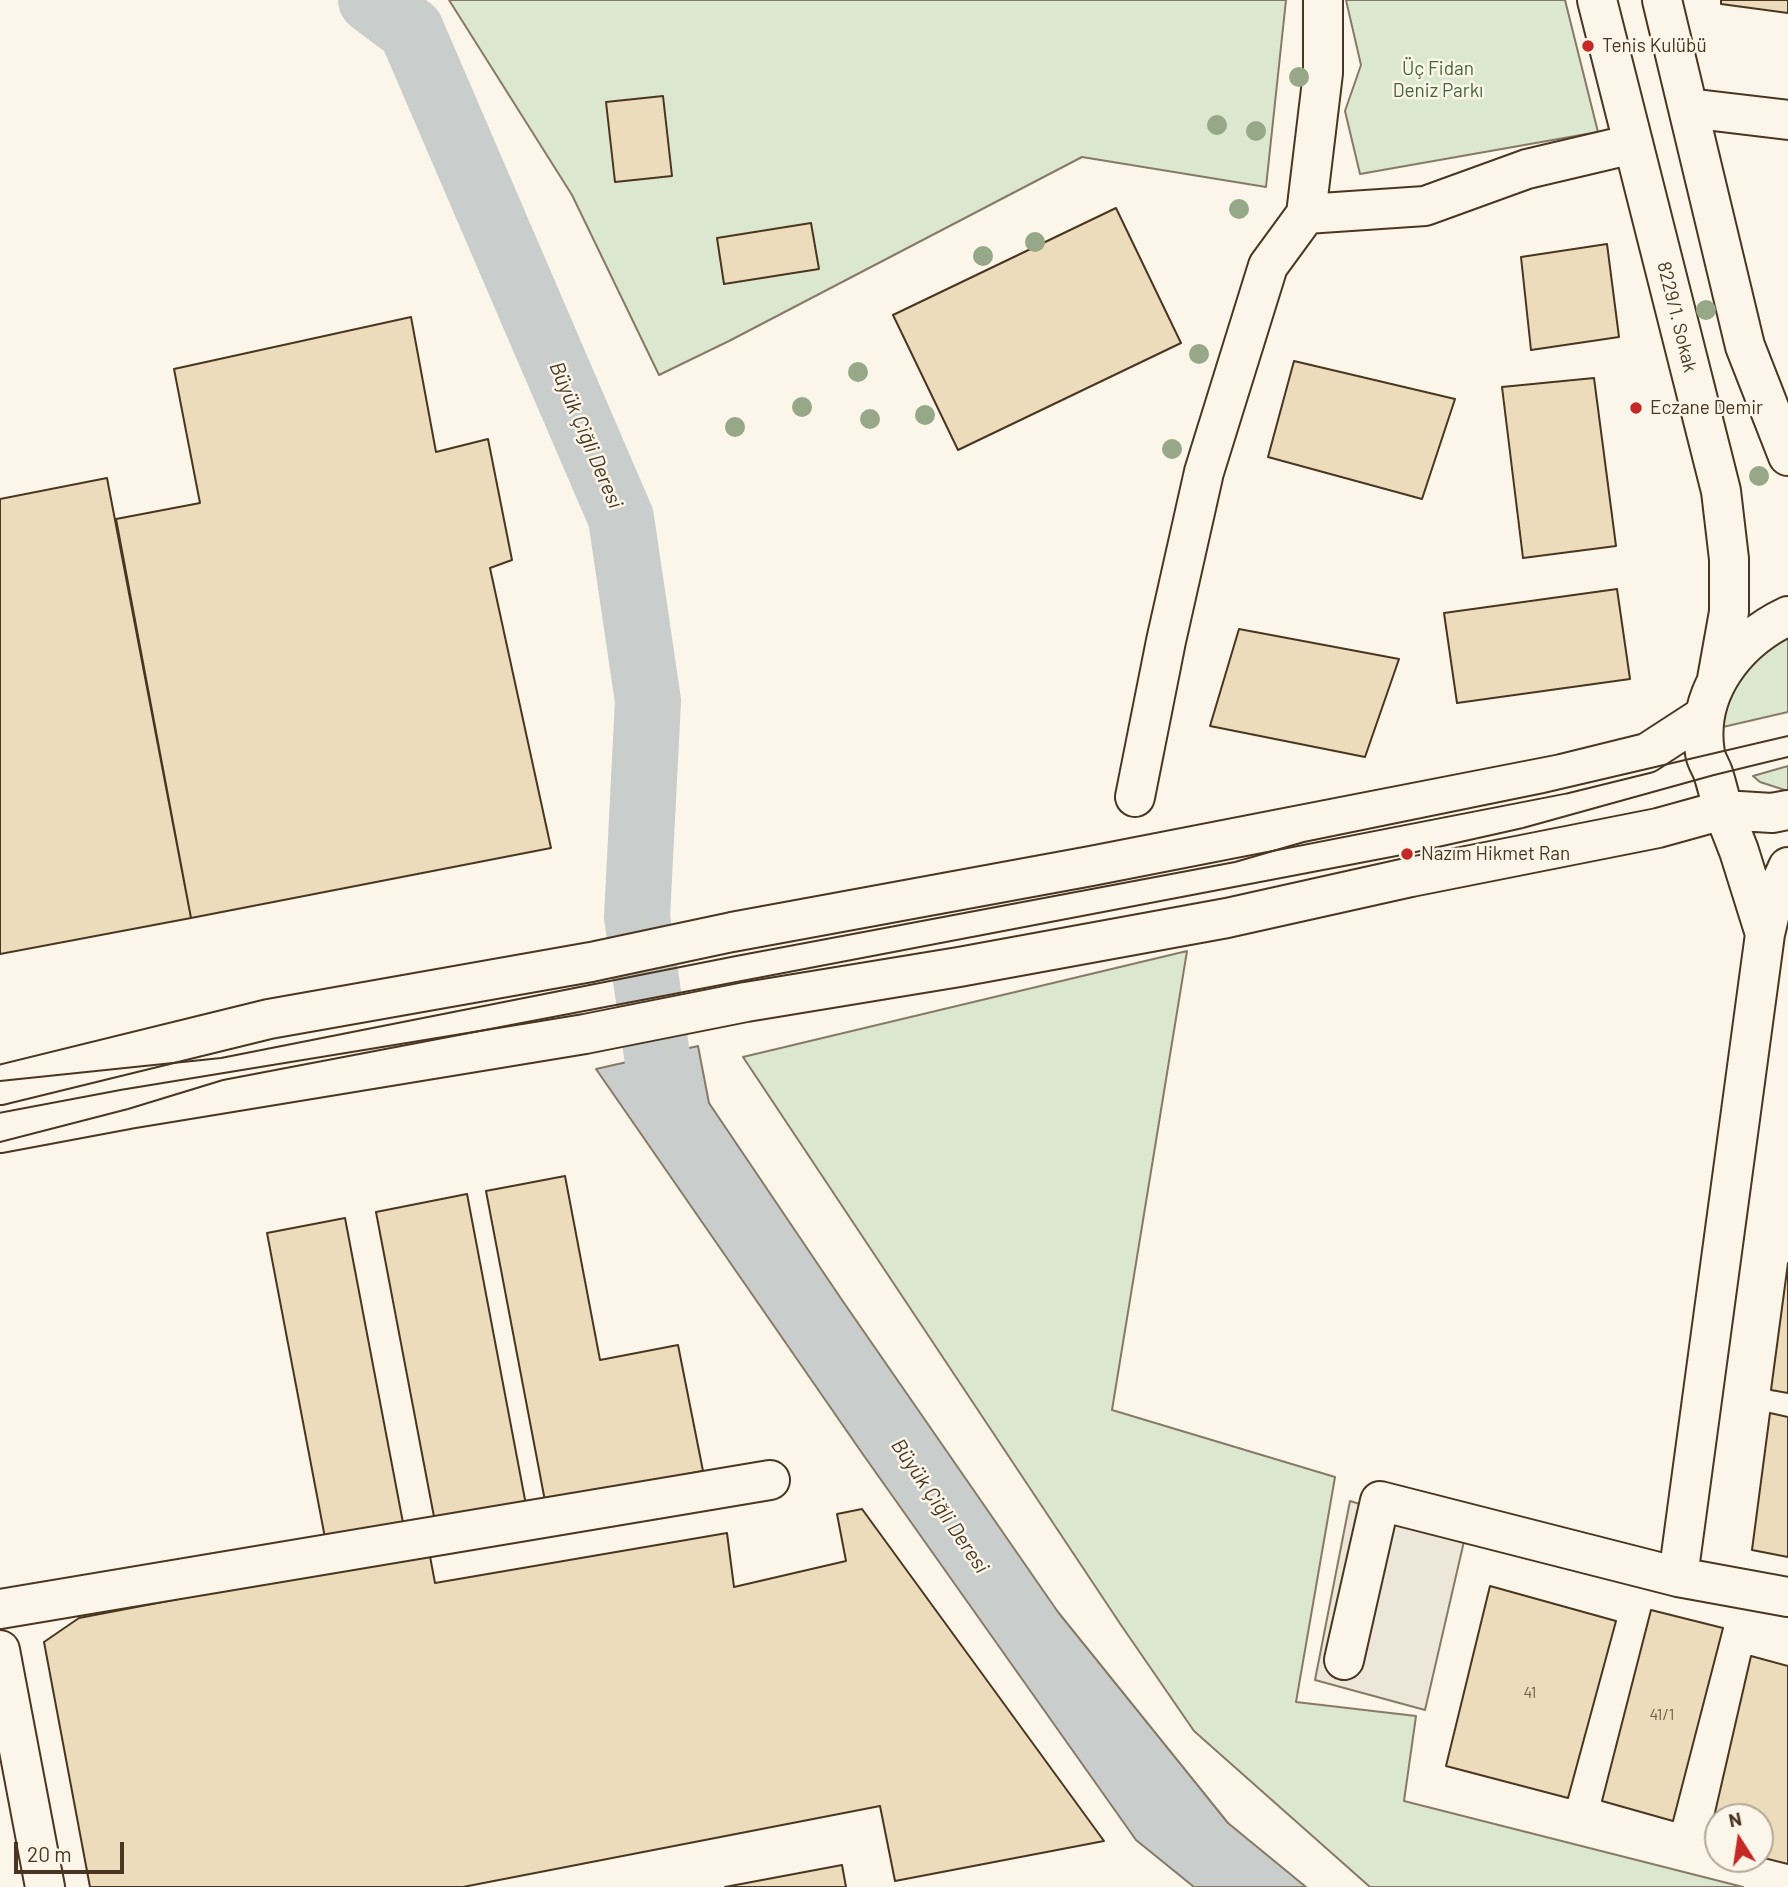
<!DOCTYPE html>
<html>
<head>
<meta charset="utf-8">
<style>
  body { margin:0 }
  #map { position:relative; width:1788px; height:1887px; overflow:hidden; background:#fbf6e9; font-family:Barlow,sans-serif }
  canvas { display:block }
  .north { position:absolute; left:1704px; top:1803px; width:70px; height:70px; box-sizing:border-box; background:#fbf6e9; border:2px solid #b4a999; border-radius:50%; rotate:348deg; font-size:19px; font-weight:700; line-height:28px; text-align:center; color:#4a3520 }
  .north::after { content:''; display:block; margin:auto; width:24px; height:32px; background:#c62828; clip-path:polygon(50% 0,100% 100%,50% 72%,0 100%) }
  .scale { position:absolute; left:14px; top:1842px; width:110px; height:32px; box-sizing:border-box; border:4px solid #4a3520; border-top:0; padding-left:9px; font-size:21px; line-height:24px; white-space:nowrap; color:#4a3520; -webkit-text-stroke:5px #fbf6e9; paint-order:stroke }
</style>
</head>
<body>
<div id="map">
<canvas width="1788" height="1887"></canvas>
<div class="north">N</div>
<div class="scale">20 m</div>
</div>
<script>
const ctx = document.querySelector('canvas').getContext('2d');
ctx.lineJoin = 'round';
function fill(path, color) {
  ctx.fillStyle = color;
  ctx.fill(path, 'evenodd');
}
function trace(path, color, width, dash) {
  ctx.strokeStyle = color;
  ctx.lineWidth = width;
  ctx.lineCap = dash ? 'butt' : 'round';
  ctx.setLineDash(dash || []);
  ctx.stroke(path);
}
function drawText(font, color, halo, rows, align = 'center') {
  ctx.font = font + ' Barlow,sans-serif';
  ctx.lineWidth = 5;
  ctx.setLineDash([]);
  ctx.textBaseline = 'middle';
  ctx.strokeStyle = halo;
  ctx.fillStyle = color;
  for (const [text, x, y, turn = 0] of rows) {
    ctx.save();
    ctx.translate(x, y);
    ctx.rotate((+turn || 0) * Math.PI / 180);
    ctx.textAlign = isNaN(turn) ? turn : align;
    if (halo) ctx.strokeText(text, 0, 0);
    ctx.fillText(text, 0, 0);
    ctx.restore();
  }
}
const green = new Path2D(`
  M449 0H1286L1266 187 1082 157 729 341 659 375 572 195Z
  M1346 0H1565L1598 132 1360 174 1345 111 1361 65Z
  M1788 639V712L1723 727 1722 714 1733 676 1780 640Z
  M1788 766V791L1760 782 1753 776Z
  M1187 951 1112 1410 1335 1477 1296 1702 1416 1716 1404 1801 1743 1887H1370L1194 1731 1121 1625 743 1057Z`);
const parking = new Path2D(`
  M1350 1501 1465 1537 1425 1710 1315 1680Z`);
const water = new Path2D(`
  M698 1046 709 1103 842 1300 1058 1612 1228 1823 1306 1887H1194L1136 1840 862 1453 596 1069Z`);
const river = new Path2D(`
  M371 0 411 30 621 518 648 701 637 917 660 1076 674 1119 688 1139`);
const building = new Path2D(`
  M1721 0H1788V13L1721 4Z
  M663 96 672 176 615 182 606 102Z
  M1116 208 1181 343 958 450 893 315Z
  M811 223 819 269 724 284 717 238Z
  M1607 244 1619 337 1531 350 1521 257Z
  M411 317 436 452 488 439 512 560 490 568 551 848 191 918 116 519 200 503 174 369Z
  M1294 361 1455 399 1422 499 1268 457Z
  M1594 378 1616 546 1523 558 1502 387Z
  M107 478 191 918 0 954V499Z
  M1617 589 1630 679 1457 703 1444 613Z
  M1239 629 1399 659 1365 757 1210 726Z
  M565 1176 600 1360 678 1345 703 1471 545 1501 486 1191Z
  M467 1194 526 1505 435 1522 376 1212Z
  M345 1218 404 1528 326 1543 267 1233Z
  M1788 1263V1393L1771 1390Z
  M1770 1413 1788 1417V1557L1752 1550Z
  M862 1509 1104 1841 895 1881 880 1806 463 1887H90L44 1642 79 1618 429 1551 435 1583 727 1533 734 1587 846 1561 837 1514Z
  M1490 1586 1616 1621 1568 1798 1446 1766Z
  M1651 1610 1723 1628 1673 1821 1602 1801Z
  M1751 1656 1788 1666V1864L1760 1857V1817H1718V1846L1708 1843Z
  M842 1865 846 1887H725Z`);
const minor = new Path2D(`
  M1323 0V73L1306 214 1425 206 1527 169 1633 144
  M1597 0 1721 491 1729 559V612L1717 679
  M1662 0 1745 346 1788 456
  M1688 108 1788 120
  M1788 616C1735 641 1695 693 1705 753 1706 760 1711 767 1713 773 1717 785 1720 798 1723 810L1772 813 1788 810
  M1135 797 1166 641 1204 472 1268 266 1306 214
  M1788 867 1773 900 1765 934 1678 1577 1788 1597
  M0 1085 269 1019 591 962 732 932 1091 866 1562 774 1647 753 1704 716
  M0 1133 128 1109 585 1034 746 1002 959 967 1227 918 1411 877 1658 828 1723 810 1739 851 1765 934
  M0 1609 770 1480
  M0 1650 45 1887
  M1344 1660 1380 1501 1678 1577`);
const tram = new Path2D(`
  M0 1081 221 1058 736 956 1235 862 1304 842 1544 793 1788 736
  M0 1142 128 1109 223 1080 1407 854 1523 828 1714 775 1788 757`);
const trees = [
  [1299,77],
  [1217,125],
  [1256,131],
  [1239,209],
  [1035,242],
  [983,256],
  [1706,310],
  [1199,354],
  [858,372],
  [802,407],
  [925,415],
  [870,419],
  [735,427],
  [1172,449],
  [1759,476]
];
const markers = [
  [1588,46,7,"#c62828"],
  [1636,408,7,"#c62828"],
  [1407,854,7,"#c62828"]
];
const numberNames = [
  ["41",1530,1693],
  ["41/1",1662,1715]
];
const poiNames = [
  ["Tenis Kulübü",1602,46],
  ["Eczane Demir",1650,408],
  ["Nazım Hikmet Ran",1421,854]
];
const parkNames = [
  ["Üç Fidan",1438,69],
  ["Deniz Parkı",1438,91]
];
const streetNames = [
  ["8229/1. Sokak",1677,317,76]
];
const waterNames = [
  ["Büyük Çiğli Deresi",586,435,67],
  ["Büyük Çiğli Deresi",940,1506,56]
];
fill(green, '#dce7d0');
trace(green, '#887966', 2);
fill(parking, '#ede7d9');
trace(parking, '#887966', 2);
fill(water, '#c9cecd');
trace(water, '#887966', 2);
trace(river, '#c9cecd', 66);
fill(building, '#ecdcbc');
trace(building, '#4a3520', 2);
trace(minor, '#4a3520', 42);
trace(minor, '#fbf6e9', 38);
trace(tram, '#4a3520', 2);
ctx.fillStyle = '#96a887';
for (const [x, y] of trees) {
  ctx.beginPath();
  ctx.arc(x, y, 10, 0, 2 * Math.PI);
  ctx.fill();
}
for (const [x, y, r, color] of markers) {
  const dot = new Path2D();
  dot.arc(x, y, r, 0, 2 * Math.PI);
  ctx.fillStyle = color;
  ctx.fill(dot);
  trace(dot, '#fbf6e9', 2.5);
}
drawText('16px', '#725f47', null, numberNames);
drawText('19px', '#4a3520', '#fbf6e9', poiNames, 'left');
drawText('19px', '#436837', '#fbf6e9', parkNames);
drawText('19px', '#4a3520', '#fbf6e9', streetNames);
drawText('italic 21px', '#4a3520', '#fbf6e9', waterNames);
</script>
</body>
</html>
